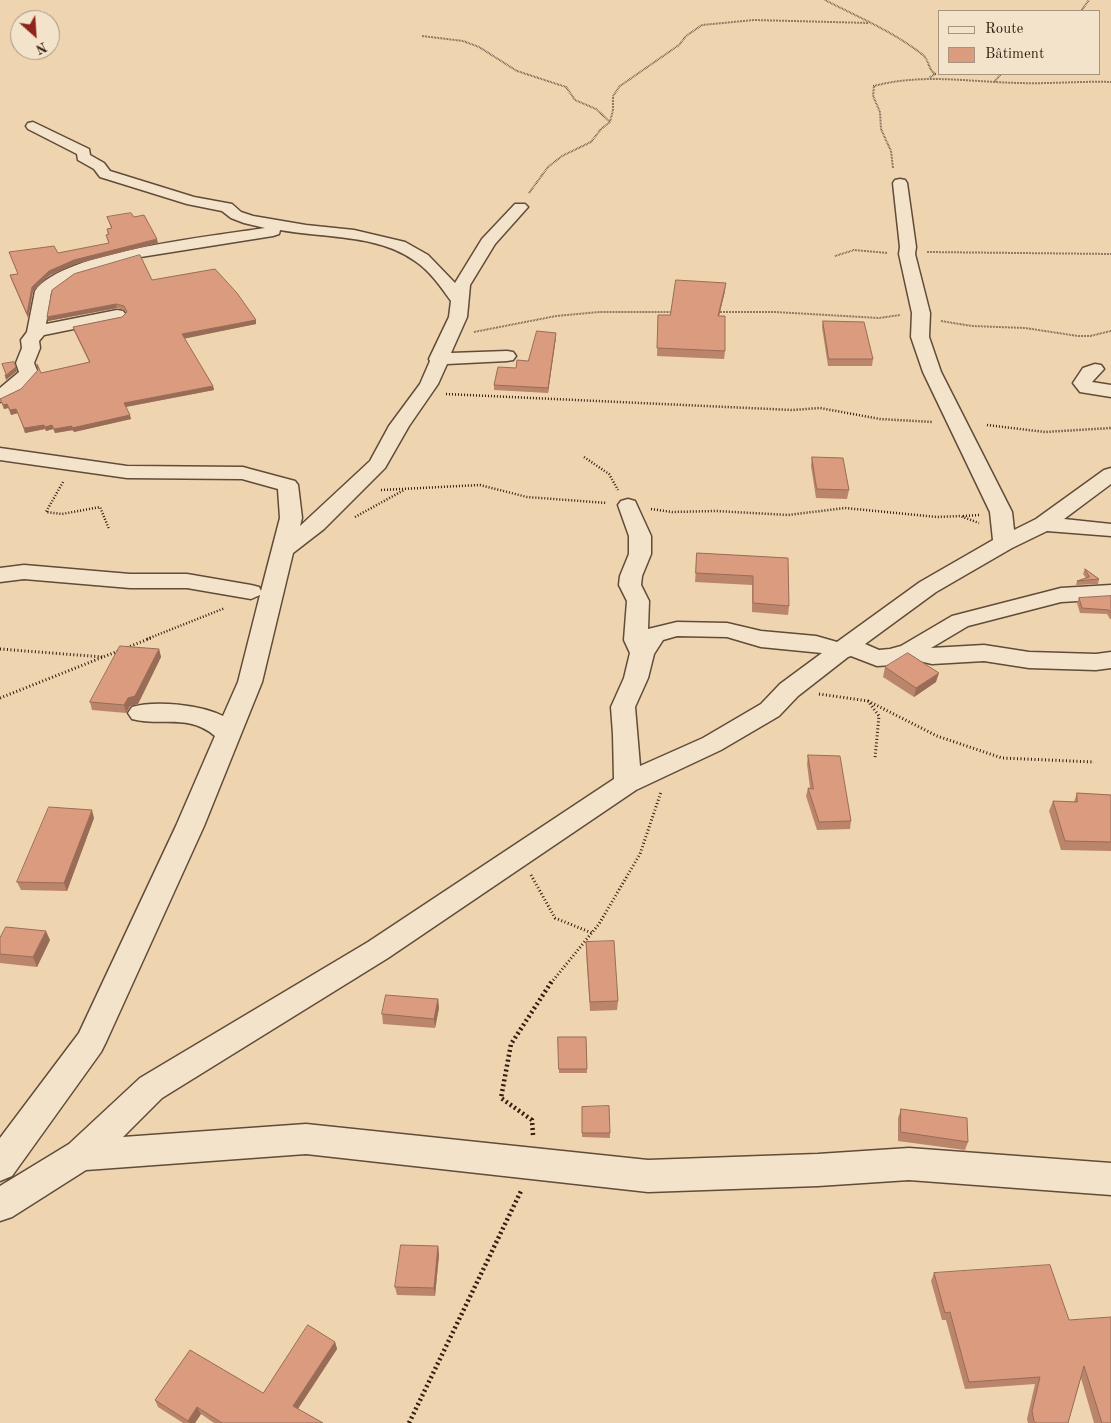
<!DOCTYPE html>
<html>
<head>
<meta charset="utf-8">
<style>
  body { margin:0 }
  #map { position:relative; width:1111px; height:1423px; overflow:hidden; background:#eed4af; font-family:"Old Standard TT",serif }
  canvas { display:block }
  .legend { position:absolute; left:938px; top:10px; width:162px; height:65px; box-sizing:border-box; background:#f4e3cb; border:1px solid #a69481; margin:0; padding:6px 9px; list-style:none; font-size:15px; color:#321d12 }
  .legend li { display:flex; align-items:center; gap:10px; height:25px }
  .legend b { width:25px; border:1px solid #a69481 }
  .north { position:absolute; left:10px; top:10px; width:50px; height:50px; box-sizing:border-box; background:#f4e3cb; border:1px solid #a69481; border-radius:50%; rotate:154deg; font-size:14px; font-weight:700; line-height:20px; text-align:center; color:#321d12 }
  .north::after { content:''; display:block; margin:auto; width:18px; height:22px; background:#8f2418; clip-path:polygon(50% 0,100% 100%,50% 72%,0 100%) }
</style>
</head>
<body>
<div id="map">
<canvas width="1111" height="1423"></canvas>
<ul class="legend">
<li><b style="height:6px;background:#f4e3cb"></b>Route</li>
<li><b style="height:14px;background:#da9b7e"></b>Bâtiment</li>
</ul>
<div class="north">N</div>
</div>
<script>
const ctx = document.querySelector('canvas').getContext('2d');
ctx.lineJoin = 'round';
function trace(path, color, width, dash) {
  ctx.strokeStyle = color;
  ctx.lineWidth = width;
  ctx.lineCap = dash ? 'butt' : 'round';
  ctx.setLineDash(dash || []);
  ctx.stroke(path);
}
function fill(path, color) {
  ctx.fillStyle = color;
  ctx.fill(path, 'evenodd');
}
const pathFar3 = new Path2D(`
  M825 0C858 17 894 32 923 55 929 60 928 69 935 74L929 78
  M1081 11 1089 0
  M422 36 463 41 479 47 517 71 566 87 575 100 596 109 610 122
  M995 81 1001 74
  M893 168 891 151 881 129 880 112 873 96 874 86C923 73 969 82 1019 83 1050 84 1080 81 1111 82
  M529 193 548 167 562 156 591 142 601 129 610 122 613 110V96L620 86 679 45 686 36 702 25 754 20 869 23
  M927 252 1111 254
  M835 256 854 250 888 253
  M717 312H775L879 318 900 315
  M941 321 972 326 1025 328 1078 336H1090L1111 331
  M474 332 556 316 599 312H673`);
const pathFar2 = new Path2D(`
  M446 394 792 410 820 408 880 419 933 422
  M987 425 1045 432 1111 428
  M584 457 609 474 618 490
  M63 482 46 512 62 514 100 507 109 529
  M381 490 480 485 527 497 607 503
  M651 509 672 512 716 511 788 515 845 508 937 517 960 516 979 523
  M963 516 980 515
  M355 517 404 490
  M147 639 225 608`);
const pathFar1 = new Path2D(`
  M0 649 103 657
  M819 694 868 701 879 716 875 758
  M0 698 151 638
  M868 701 937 736 1002 758 1094 762
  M531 875 555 918 592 933
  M551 983 599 924 640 854 661 792`);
const path = new Path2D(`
  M533 1135 532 1120 501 1098 511 1044 552 981
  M409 1423 522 1189`);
const street = new Path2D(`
  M33 122 89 149 90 155 104 163 110 171 194 197 232 204 241 212 253 216 306 225 354 230 405 242 428 255 455 283 482 239 515 204H525L528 207 495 244 470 285 467 317 451 353 507 351 513 352 516 356 513 360 507 361 447 364 438 384 409 426 385 468 324 529 293 553 262 682 204 826 106 1042 101 1052 12 1176 0 1181V1138L79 1033 176 826 215 736C188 713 161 727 132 719L128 713 132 707C156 700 201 705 223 716L238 682 260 595 251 599 187 588H130L24 579 0 582V568L24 565 130 574H187L251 585 259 587 261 591 280 518 278 489 242 479 127 478 0 460V448L127 466 243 467 250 469 295 481 298 485 302 518 300 526 370 461 389 426 420 384 430 361 429 359 449 317 451 301C441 287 430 271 415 261 378 234 324 238 280 230L279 234 273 236 128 259 74 276 51 293 46 324 117 310 123 311 126 315 123 319 44 335 39 341 40 348 34 363 38 373 21 392 0 402V388L19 372 16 363 22 348 21 340 27 332 35 291C62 251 216 236 265 228L244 223 231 218 222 211 187 204 100 177 94 169 78 160 77 154 28 129 26 126 28 123Z
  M900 179 905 180 907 183 916 247 915 254 930 313 929 337 941 372 1012 512 1014 530 1036 519 1104 470 1111 468V484L1064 519 1111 524V536L1047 531 1012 548 936 592 865 644 879 650 890 649 901 646 952 616 1061 588 1111 585V599L1061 602 968 626 931 648 984 645 1029 652 1096 654 1111 652V668L1096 670 1029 668 984 661 932 664 911 659 893 665 877 666 851 656 848 657 798 696 779 716 721 750 636 790 388 958 162 1098 123 1137 306 1124 648 1160 818 1154 909 1148 1111 1163V1195L909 1180 818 1186 648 1192 306 1154 86 1170 12 1217 0 1221V1186L69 1144 140 1078 368 942 614 779 613 734 611 707 624 678 630 653 624 640 627 601 619 585 620 576 629 554V536L618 505 621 501 628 499 635 501 651 536V554L642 576 641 585 649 601 648 629 677 622 727 623 761 631 816 636 837 642 920 582 993 540 990 512 923 372 911 337 912 313 899 254 900 247 893 183 895 180ZM677 636 727 637 761 647 822 653 780 684 761 704 703 738 640 766 635 707 648 678 654 654 663 640Z
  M1095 364 1101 365 1104 369 1092 382 1111 385V397L1080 392 1073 383 1083 368Z`);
const wall = new Path2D(`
  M107 217H134L158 243 75 264 50 275 33 291 28 318 11 279 10 275 18 274 9 252 58 253 109 244 106 235H108L107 229 111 228Z
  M152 280 256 320V324L184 338 213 386 214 390 126 407 131 419 74 432 73 430 55 433 53 429 46 431 45 429 25 433 18 413 11 415 8 408 4 409 0 399 21 389 41 373 89 362 74 331 73 327 122 317 126 313 124 310 117 308 48 321 47 317Z
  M725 291 719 316 725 351 724 359 657 356 658 315H670Z
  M823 321 873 359 872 366H828L822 327Z
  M556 337 548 393 494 390V385L516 368 528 361Z
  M812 457 849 490 847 499 816 498 811 466Z
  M697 553 788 558 789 606 788 615 752 612V585L695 582Z
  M1085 569 1099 579 1098 584 1076 585 1077 581 1086 578 1083 574Z
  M1111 596V619H1110L1107 614 1080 613 1077 603 1079 598Z
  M159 649 161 657 138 704 130 706 126 713 92 710 90 702Z
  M885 667 936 682 914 697 883 677Z
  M808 755 851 821 850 829 817 830 806 796 808 788H810L807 764Z
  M1077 793 1111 795V851L1061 850 1049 811 1053 801 1074 802Z
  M94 818 67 891 21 890 17 882Z
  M0 938 50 940 37 967 0 963Z
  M586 942 618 1001 617 1010 590 1011 586 951Z
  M438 999 439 1008 435 1028 383 1024 382 1014Z
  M558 1037H586L587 1073H559Z
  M582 1107 610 1133V1138L582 1137Z
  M901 1109 968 1142 965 1150 898 1141V1118Z
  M438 1246 439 1255 435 1296 397 1295 395 1287Z
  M934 1273 1069 1320 1111 1423H1094L1081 1378 1068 1423H1028L1027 1419 1035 1384 965 1389 946 1320H942L931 1281Z
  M335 1342 337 1349 298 1409 323 1423H214L201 1414 195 1423H183L158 1407 155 1400 263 1393Z`);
const shadedWall = new Path2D(`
  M157 239 158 243 75 264 50 275 33 291 28 318 27 314 32 287 49 271 74 260Z
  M726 283 725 291 717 324 718 316Z
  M116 304 117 308 48 321 47 317Z
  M256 320V324L183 339 182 334Z
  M556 333V337L548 393V388Z
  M16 367 17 371 6 380 5 376Z
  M213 386 214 390 125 407 124 403Z
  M7 404 8 408 4 409 3 405Z
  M16 409 18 413 11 415 10 410Z
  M130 415 131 419 74 432 72 428Z
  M44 425 45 429 25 433 24 428Z
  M52 425 53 429 46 431 45 427Z
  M72 426 73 430 55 433 54 429Z
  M159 649 161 657 138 704 130 706 126 713 124 705Z
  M939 673 936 682 914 697 916 688Z
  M92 810 94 818 67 891 64 883Z
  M46 931 50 940 37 967 33 957Z
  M438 999 439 1008 435 1028 434 1019Z
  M438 1246 439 1255 435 1296 434 1288Z
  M335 1342 337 1349 295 1413 293 1406Z
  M197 1407 201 1414 195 1423H189L188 1421Z`);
const building = new Path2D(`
  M131 213 134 217 144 215 157 239 74 260 49 271 32 287 27 314 10 275 18 274 9 252 54 246 58 253 109 243 106 235 109 234 107 229 112 228 107 217Z
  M140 255 152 280 215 269 237 293 256 320 182 334 213 386 124 403 130 415 72 428V426L54 429 52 425 45 427 44 425 24 428 16 409 10 410 7 404 3 405 0 399 21 389 38 370 37 364 41 373 90 362 73 327 122 317 127 312 124 306 116 304 47 317 52 290 74 274Z
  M676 280 726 283 718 316H725V351L657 348 658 315H670Z
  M823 321 864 322 873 359H829Z
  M537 331 556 333 548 388 494 385 498 367 516 368 517 360 528 361Z
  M14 362 16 367 5 376 6 374 2 364Z
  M812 457 843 458 849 490 817 489Z
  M697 553 788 558 789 606 753 603V576L696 573Z
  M1085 569 1099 579 1077 581 1089 577Z
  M1111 596V613L1109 610 1082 608 1079 598Z
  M120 646 159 649 135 696 128 698 124 705 90 702Z
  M908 653 939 673 916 688 885 667Z
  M808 755 840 756 851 821 819 822 808 788 813 789Z
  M1077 793 1111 795V842L1065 841 1053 801 1077 802Z
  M49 807 92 810 64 883 17 882Z
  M6 927 46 931 33 957 0 954V938Z
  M614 941 618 1001 590 1002 586 942Z
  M386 995 438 999 434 1019 382 1014Z
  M558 1037H586L587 1069H559Z
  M609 1106 610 1133H582V1107Z
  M901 1109 967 1118 968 1142 901 1132Z
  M401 1245 438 1246 434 1288 395 1287Z
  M1050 1265 1069 1320 1111 1317V1423H1102L1084 1366 1068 1423H1036L1034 1421 1032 1411 1040 1377 969 1382 950 1312 945 1313 934 1273Z
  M308 1325 335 1342 293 1406 323 1423H222L197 1407 188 1421 155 1400 190 1350 263 1393Z`);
trace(street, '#614b39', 3);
trace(pathFar3, '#321d12', 2, [0.5, 1]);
trace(pathFar2, '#321d12', 2.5, [1, 2]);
trace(pathFar1, '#321d12', 3, [1, 2.5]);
trace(path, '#321d12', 4.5, [2, 3]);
fill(street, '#f4e3cb');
fill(wall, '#bb856c');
fill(shadedWall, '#996c58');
fill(building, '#da9b7e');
trace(building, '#996c58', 1);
</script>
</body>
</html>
